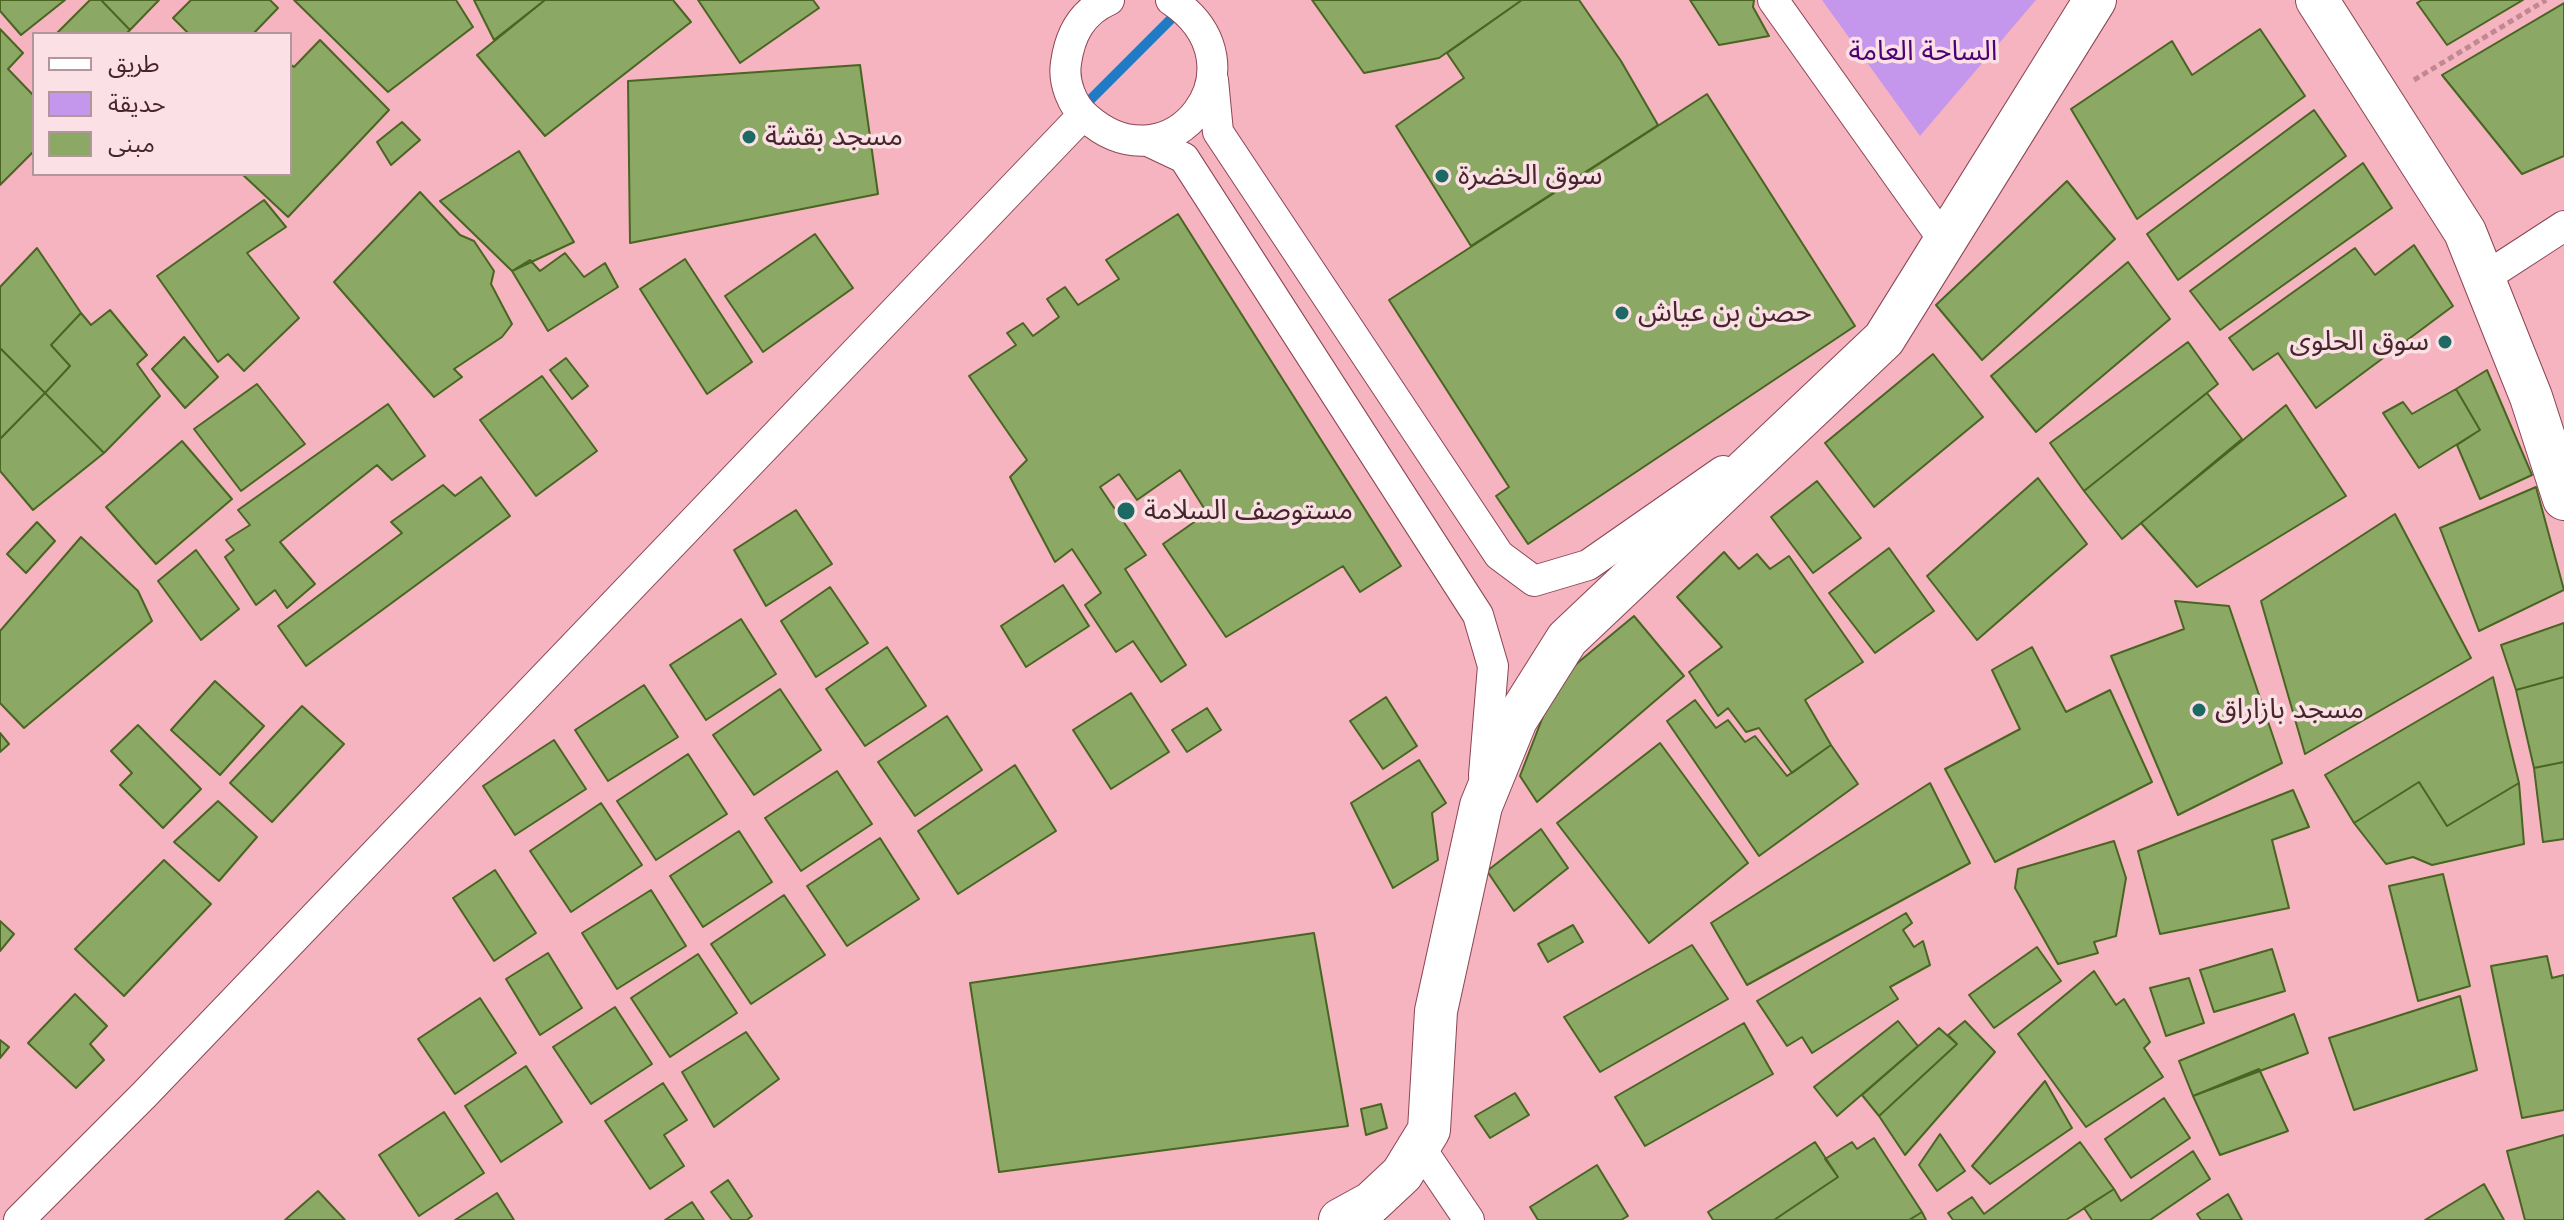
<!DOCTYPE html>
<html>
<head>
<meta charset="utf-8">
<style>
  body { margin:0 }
  #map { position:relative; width:2564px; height:1220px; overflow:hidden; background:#f5b4bf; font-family:Inter,"Noto Sans Arabic",sans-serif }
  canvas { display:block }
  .legend { position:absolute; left:32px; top:32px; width:260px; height:144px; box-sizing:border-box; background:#fbe1e5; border:2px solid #b3969b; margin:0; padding:10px 14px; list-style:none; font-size:24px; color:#46262c }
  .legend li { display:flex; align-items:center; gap:16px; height:40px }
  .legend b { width:40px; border:2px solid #b3969b }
</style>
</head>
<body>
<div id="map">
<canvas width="2564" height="1220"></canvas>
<ul class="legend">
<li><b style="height:10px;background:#fff"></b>طريق</li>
<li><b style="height:22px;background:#c497ed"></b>حديقة</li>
<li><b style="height:22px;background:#8ba865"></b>مبنى</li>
</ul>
</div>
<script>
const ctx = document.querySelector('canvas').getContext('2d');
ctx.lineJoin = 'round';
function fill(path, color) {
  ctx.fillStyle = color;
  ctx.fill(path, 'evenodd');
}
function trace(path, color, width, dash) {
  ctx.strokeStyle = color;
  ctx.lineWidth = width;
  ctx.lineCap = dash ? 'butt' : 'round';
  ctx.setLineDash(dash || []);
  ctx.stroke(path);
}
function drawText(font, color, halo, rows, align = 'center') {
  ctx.font = font + ' Inter,"Noto Sans Arabic",sans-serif';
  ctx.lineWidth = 7;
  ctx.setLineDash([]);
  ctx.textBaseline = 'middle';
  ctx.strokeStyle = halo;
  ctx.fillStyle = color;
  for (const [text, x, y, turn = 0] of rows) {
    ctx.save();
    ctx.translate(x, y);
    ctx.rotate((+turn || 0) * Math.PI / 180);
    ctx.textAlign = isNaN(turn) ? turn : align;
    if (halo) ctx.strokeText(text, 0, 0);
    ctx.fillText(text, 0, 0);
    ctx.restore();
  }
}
const green = new Path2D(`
  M1822 0H2036L1920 136Z`);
const stream = new Path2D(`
  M1082 108 1178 12`);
const building = new Path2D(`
  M0 0H65L21 35 0 11Z
  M90 0H101L130 30 126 34H56Z
  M101 0H159L130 30Z
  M191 0H270L278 8 253 34H189L173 18Z
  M294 0H456L473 27 388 92Z
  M474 0H545L494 40Z
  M545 0H673L691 22 545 136 477 55Z
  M698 0H813L819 8 740 63Z
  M1312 0H1522L1439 58 1364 73Z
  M1522 0H1579L1621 61 1658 125 1471 246 1396 126 1464 78 1447 53Z
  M1690 0H1754L1753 7 1769 36 1719 45Z
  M2422 0H2523L2447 45 2417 3Z
  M2564 3V156L2522 174 2442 75Z
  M0 29 23 53 8 69 34 96V151L0 185Z
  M2260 29 2305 96 2137 219 2071 109 2172 41 2192 75Z
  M320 40 389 110 288 217 242 174H290V64L294 67Z
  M860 65 878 194 630 243 628 81Z
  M1707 94 1855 326 1528 544 1496 496 1509 487 1389 300Z
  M2314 110 2346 156 2178 280 2147 234Z
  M402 122 420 140 391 165 377 142Z
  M519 151 574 242 512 271 440 201Z
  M2363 163 2392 208 2220 330 2190 291Z
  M2067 181 2115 239 1982 360 1936 305Z
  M420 192 460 235 474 241 494 271 491 284 512 324 502 337 454 369 462 377 434 397 334 282Z
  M264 200 286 227 247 253 299 318 244 371 228 354 218 362 157 276Z
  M1178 214 1401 566 1360 592 1343 566 1226 637 1163 544 1207 513 1180 470 1137 500 1119 474 1100 487 1146 555 1125 569 1186 665 1161 682 1133 641 1116 652 1085 605 1101 593 1072 549 1055 562 1010 477 1027 460 969 376 1016 345 1007 333 1023 323 1033 336 1059 317 1047 299 1065 287 1078 305 1119 279 1106 260Z
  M815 234 853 288 763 352 725 296Z
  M2414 245 2453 306 2316 408 2278 353 2253 370 2229 338 2355 248 2375 275Z
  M37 248 81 313 51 345 70 366 45 393 0 348V287Z
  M565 253 584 277 605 263 618 287 548 331 512 271 530 260 540 271Z
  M685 259 752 362 707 394 640 289Z
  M2128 262 2170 319 2036 432 1991 376Z
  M110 310 147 355 137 364 160 396 104 453 45 393 70 366 51 345 81 313 91 325Z
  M184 337 218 377 185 408 152 369Z
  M2188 342 2218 384 2084 491 2050 443Z
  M0 348 45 393 0 439Z
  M1933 354 1983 417 1874 507 1825 443Z
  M566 358 588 386 572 399 550 370Z
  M2487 370 2532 475 2480 499 2457 445 2480 430 2456 389Z
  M542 376 597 451 536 496 480 420Z
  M257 384 305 444 241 491 194 429Z
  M2456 389 2480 430 2419 468 2383 413 2403 402 2412 414Z
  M45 393 104 453 33 510 0 471V439Z
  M2207 393 2242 439 2122 539 2084 491Z
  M388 404 425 456 392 480 377 465 280 542 315 584 287 608 275 590 256 605 225 557 234 550 226 540 250 525 238 510Z
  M2286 405 2346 496 2197 587 2141 523Z
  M182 441 232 499 156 564 106 507Z
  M481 477 510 516 306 666 278 626 402 533 391 522 443 485 455 496Z
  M2038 478 2087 544 1977 640 1927 576Z
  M1817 481 1861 538 1813 573 1771 517Z
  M2536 487 2564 590 2479 631 2440 528Z
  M796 510 832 564 766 606 734 550Z
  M2395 514 2471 658 2305 754 2261 601Z
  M37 522 55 541 26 573 7 554Z
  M81 537 138 591 152 621 24 728 0 703V631Z
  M1889 548 1934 611 1875 653 1829 593Z
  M196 550 239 609 201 640 158 581Z
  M1724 552 1739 569 1757 554 1770 569 1789 556 1863 662 1805 700 1831 745 1792 773 1759 728 1746 732 1728 708 1718 716 1689 672 1722 647 1677 597Z
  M1063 585 1089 626 1026 667 1001 626Z
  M830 587 868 643 816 677 781 621Z
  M2175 601 2229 606 2282 763 2178 815 2111 656 2184 629Z
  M1634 616 1684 676 1537 802 1520 776 1557 680Z
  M741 619 776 674 706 720 670 665Z
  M2564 623V677L2516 690 2501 645Z
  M887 647 926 706 865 746 826 689Z
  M2032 647 2066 712 2110 690 2152 782 1995 862 1945 769 2020 729 1992 670Z
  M2493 677 2519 783 2447 826 2419 782 2354 823 2325 775Z
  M2564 677V762L2534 768 2516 690Z
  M215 681 264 726 220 775 171 730Z
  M644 685 678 737 608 781 575 730Z
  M780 689 821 750 754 795 713 735Z
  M1131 693 1169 752 1111 789 1073 730Z
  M1386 697 1417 746 1383 769 1350 721Z
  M1695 700 1716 728 1728 720 1745 742 1755 736 1787 776 1831 745 1858 784 1759 856 1667 721Z
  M302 706 344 744 272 822 230 783Z
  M1207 708 1221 730 1187 752 1172 730Z
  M947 716 982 770 915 816 878 762Z
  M138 725 201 789 163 828 120 785 132 773 111 751Z
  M0 733 9 744 0 752Z
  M554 740 586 789 515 835 483 786Z
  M1660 743 1748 863 1649 943 1557 823Z
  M688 754 727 814 656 860 617 801Z
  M1419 760 1446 803 1432 813 1438 860 1393 888 1351 803Z
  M2564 762V839L2543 842 2534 768Z
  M1015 765 1056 831 958 894 918 831Z
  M837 771 872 824 801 871 765 818Z
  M2419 782 2447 826 2519 783 2524 844 2432 865 2413 857 2386 864 2354 823Z
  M1930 783 1970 863 1747 985 1711 923Z
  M2293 790 2309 827 2272 840 2289 908 2160 934 2138 851Z
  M218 801 257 837 219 881 174 842Z
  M601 803 642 865 571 912 530 851Z
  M1541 829 1568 868 1514 911 1487 871Z
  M739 831 772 882 703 927 670 876Z
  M880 838 919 899 847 946 807 886Z
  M2114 841 2126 878 2116 936 2094 942 2098 953 2058 964 2015 888 2018 869Z
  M164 860 211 904 124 996 75 949Z
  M495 870 536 933 494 961 453 898Z
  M2443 874 2470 986 2418 1001 2389 886Z
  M651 890 686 946 617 989 582 933Z
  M784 895 825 955 751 1004 711 944Z
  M1906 913 1912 923 1903 930 1914 947 1923 941 1930 965 1890 987 1898 999 1812 1053 1802 1037 1787 1046 1757 1001Z
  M0 921 14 934 0 951Z
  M1573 925 1583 942 1548 962 1538 944Z
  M1314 933 1348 1126 999 1172 970 983Z
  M1692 945 1728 999 1600 1072 1564 1017Z
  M2037 947 2061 981 1994 1028 1969 995Z
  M2272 949 2285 991 2214 1012 2200 970Z
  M548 953 582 1008 540 1035 506 979Z
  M698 954 737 1013 670 1057 631 998Z
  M2547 956 2552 978 2564 975V1110L2522 1118 2491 966Z
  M2094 971 2116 1005 2124 999 2150 1042 2144 1048 2163 1077 2086 1127 2018 1034Z
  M2189 978 2204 1023 2166 1036 2150 988Z
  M75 994 107 1026 90 1044 104 1060 76 1088 28 1043Z
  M2460 996 2477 1070 2354 1110 2329 1038Z
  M480 998 516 1053 455 1094 418 1039Z
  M615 1007 652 1064 591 1104 553 1047Z
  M2294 1014 2308 1053 2193 1096 2179 1061Z
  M1898 1021 1918 1046 1837 1116 1814 1087Z
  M1965 1021 1995 1052 1905 1155 1879 1116 1957 1044 1948 1035Z
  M1744 1023 1773 1074 1645 1146 1615 1097Z
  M1939 1028 1957 1044 1879 1116 1862 1095Z
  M746 1032 779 1079 714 1127 682 1072Z
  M0 1040 9 1047 0 1058Z
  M526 1066 562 1122 501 1162 465 1106Z
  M2259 1069 2288 1131 2220 1155 2193 1096Z
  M2045 1081 2072 1128 1990 1184 1972 1166Z
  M663 1083 687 1120 664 1135 684 1166 650 1189 605 1121Z
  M1515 1093 1529 1115 1490 1138 1475 1116Z
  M2164 1098 2190 1138 2131 1178 2105 1139Z
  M1381 1104 1387 1128 1366 1135 1361 1109Z
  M444 1112 484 1173 419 1216 379 1155Z
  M1940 1134 1965 1171 1937 1191 1919 1165Z
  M2564 1135V1220H2525L2507 1151Z
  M1874 1138 1922 1212 1909 1220H1774L1838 1177 1825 1159 1852 1142 1857 1149Z
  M1815 1142 1838 1177 1774 1220H1713L1708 1212Z
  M2080 1142 2114 1189 2066 1220H1953L1948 1213 1972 1197 1984 1214Z
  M2193 1151 2210 1179 2150 1220H2092L2084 1208 2114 1189 2121 1201Z
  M1597 1165 1628 1216 1621 1220H1538L1530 1207Z
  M728 1180 752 1216 747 1220H732L711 1192Z
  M2484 1184 2504 1220H2425Z
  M318 1191 345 1220H285Z
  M497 1193 514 1220H455Z
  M2228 1194 2242 1220H2201L2197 1214Z
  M692 1202 704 1220H665Z
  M1922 1212 1926 1220H1909Z`);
const path = new Path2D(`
  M2414 80 2546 0`);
const minor = new Path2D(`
  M1109 0C1082 12 1070 34 1066 63 1063 82 1072 106 1087 118 1171 192 1270 66 1171 0
  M1773 0 1945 242
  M1213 80 1218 132 1499 555 1534 581 1588 565 1723 471
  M1148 141 1184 158 1478 615 1493 666 1484 775
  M2484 278 2564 226
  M1419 1146 1469 1220
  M19 1220 144 1095 1083 115`);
const secondary = new Path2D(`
  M2317 0 2465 232 2531 397 2564 499
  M1340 1220 1371 1203 1402 1174 1429 1130 1436 1011 1481 806 1516 720 1567 639 1884 339 2095 0`);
const markers = [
  [749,137,8,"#1d6963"],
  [1442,176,8,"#1d6963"],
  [1622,313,8,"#1d6963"],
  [2445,342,8,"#1d6963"],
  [1126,511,10,"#1d6963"],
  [2199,710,8,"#1d6963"]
];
const parkNames = [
  ["الساحة العامة",1923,52]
];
const poiNames = [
  ["مسجد بقشة",765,137],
  ["سوق الخضرة",1458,176],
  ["حصن بن عياش",1638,313],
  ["سوق الحلوى",2429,342,"right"],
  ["مستوصف السلامة",1144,511],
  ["مسجد بازاراق",2215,710]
];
fill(green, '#c497ed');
trace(stream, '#1f7cc4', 10);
fill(building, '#8ba865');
trace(building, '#4a6422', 2);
trace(minor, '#8b4554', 32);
trace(secondary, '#8b4554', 44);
trace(path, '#bf8892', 5, [6, 4]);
trace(minor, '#fff', 30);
trace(secondary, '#fff', 42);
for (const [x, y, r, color] of markers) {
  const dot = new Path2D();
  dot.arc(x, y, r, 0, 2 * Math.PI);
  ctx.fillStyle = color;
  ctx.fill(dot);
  trace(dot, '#fbe1e5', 3);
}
drawText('28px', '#4c0074', '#fbe1e5', parkNames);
drawText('28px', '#46262c', '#fbe1e5', poiNames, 'left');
</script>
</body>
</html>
